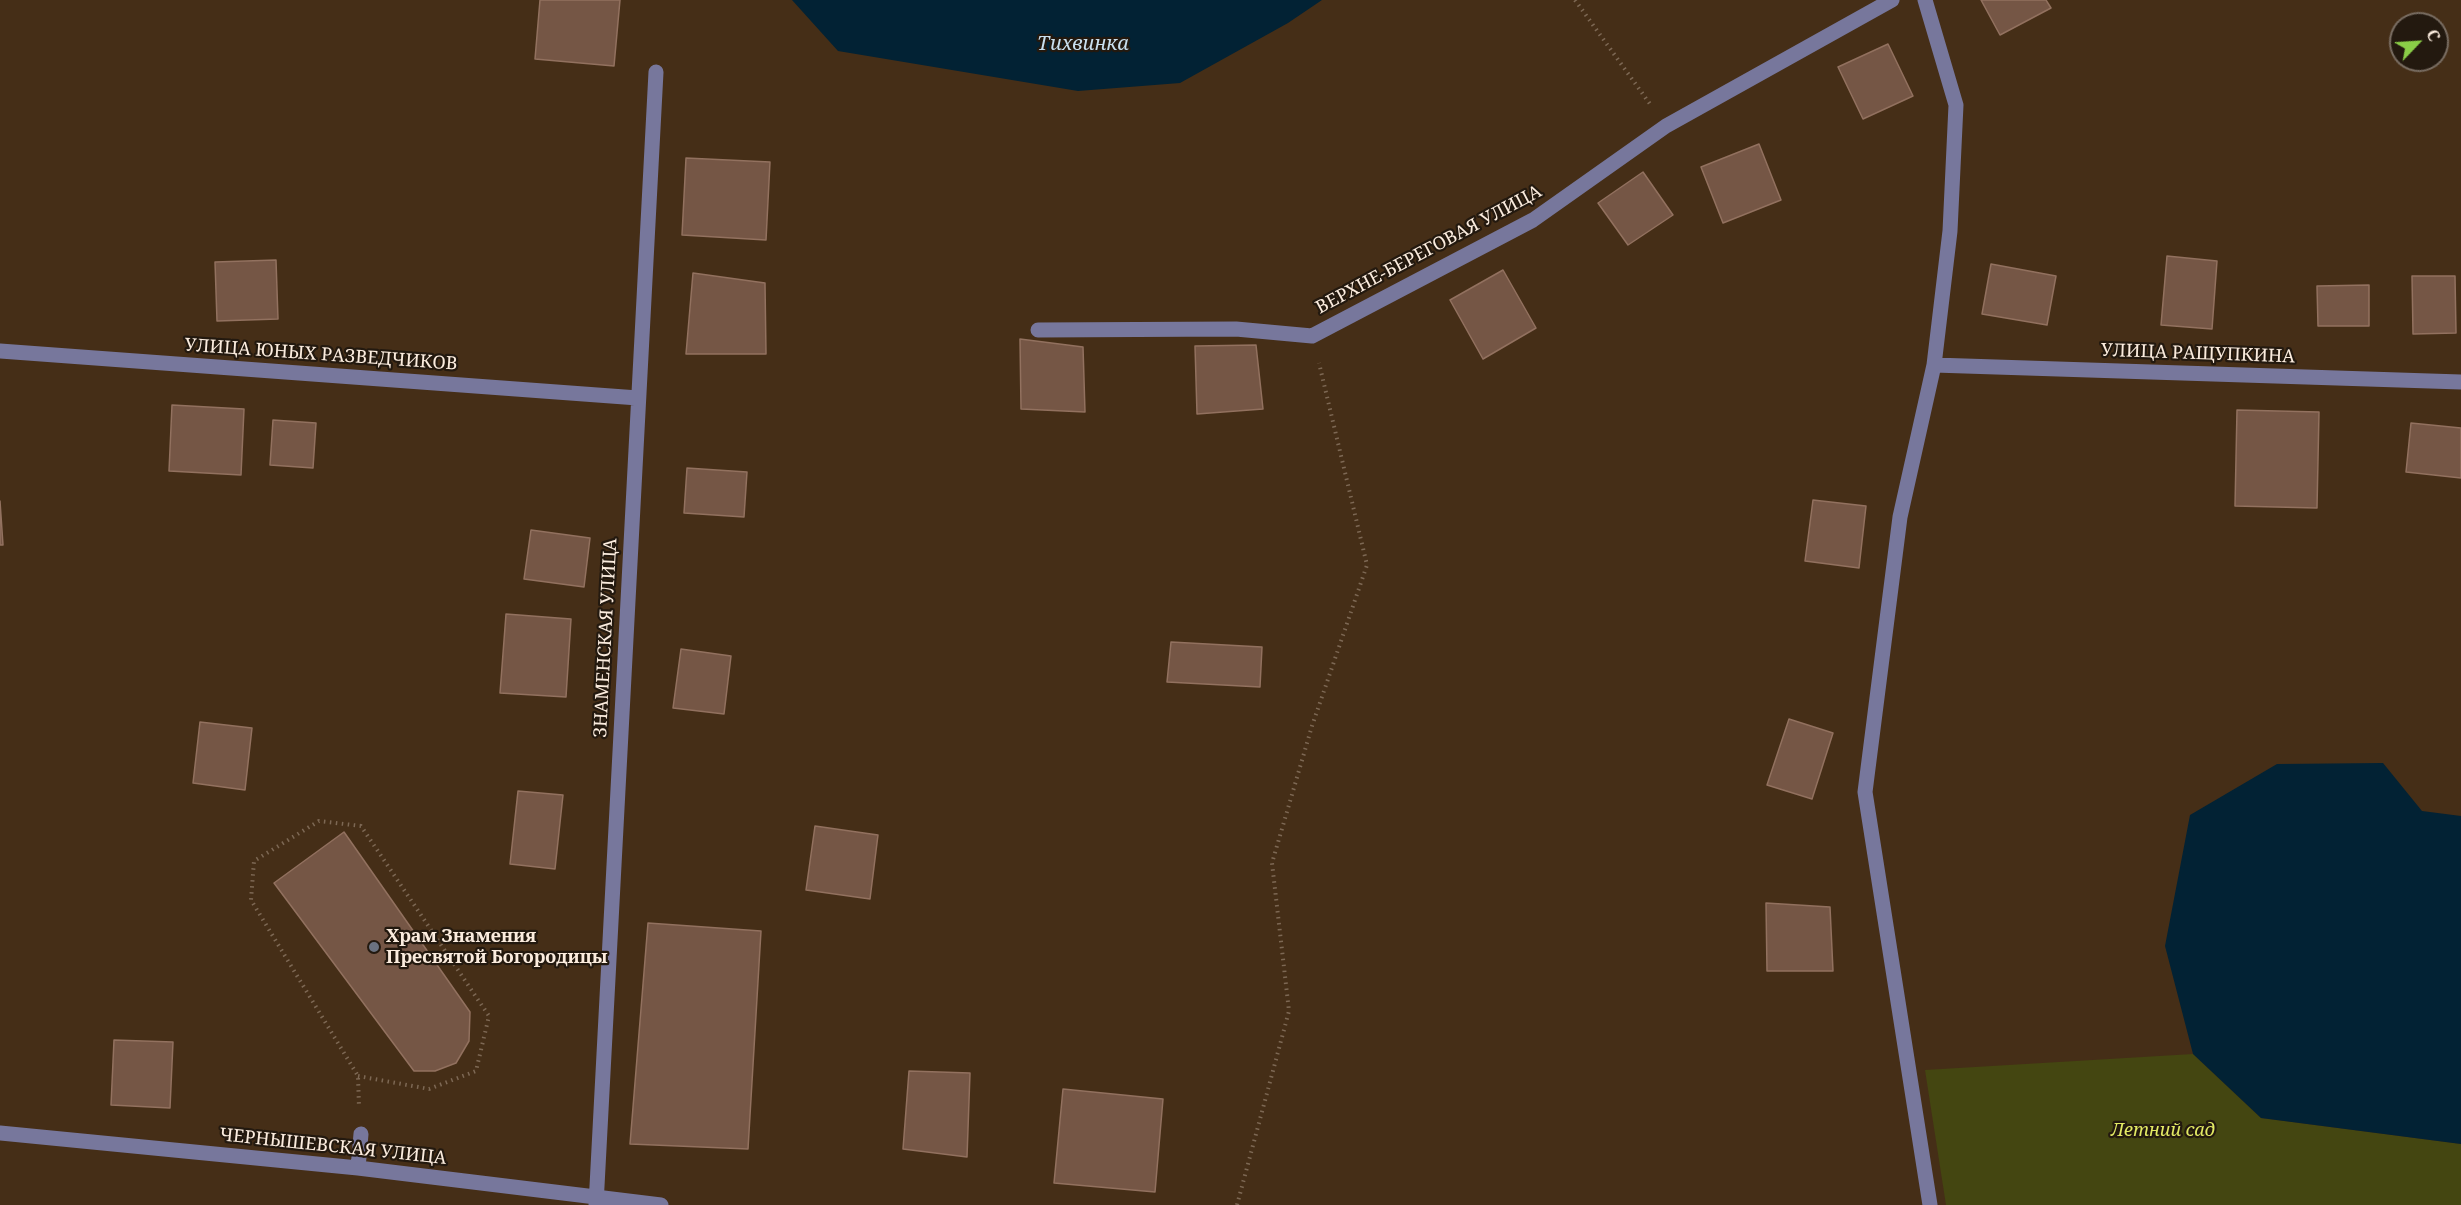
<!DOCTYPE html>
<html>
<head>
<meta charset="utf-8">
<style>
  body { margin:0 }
  #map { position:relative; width:2461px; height:1205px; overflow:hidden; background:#452e17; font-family:"Noto Serif",serif }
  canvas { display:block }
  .north { position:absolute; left:2389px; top:12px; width:60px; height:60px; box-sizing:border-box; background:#23190f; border:2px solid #796d62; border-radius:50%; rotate:65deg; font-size:16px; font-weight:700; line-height:24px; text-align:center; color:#fbecde }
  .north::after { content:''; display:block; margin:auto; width:21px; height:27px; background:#8ace47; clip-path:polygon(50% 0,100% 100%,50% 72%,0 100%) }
</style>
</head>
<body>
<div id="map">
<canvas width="2461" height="1205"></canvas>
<div class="north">С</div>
</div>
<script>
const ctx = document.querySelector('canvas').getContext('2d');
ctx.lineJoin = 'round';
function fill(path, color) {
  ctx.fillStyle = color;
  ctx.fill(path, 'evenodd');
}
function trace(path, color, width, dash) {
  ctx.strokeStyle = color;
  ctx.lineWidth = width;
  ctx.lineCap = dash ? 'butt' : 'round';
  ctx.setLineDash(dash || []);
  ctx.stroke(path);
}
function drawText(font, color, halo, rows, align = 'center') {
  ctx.font = font + ' "Noto Serif",serif';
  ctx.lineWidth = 4.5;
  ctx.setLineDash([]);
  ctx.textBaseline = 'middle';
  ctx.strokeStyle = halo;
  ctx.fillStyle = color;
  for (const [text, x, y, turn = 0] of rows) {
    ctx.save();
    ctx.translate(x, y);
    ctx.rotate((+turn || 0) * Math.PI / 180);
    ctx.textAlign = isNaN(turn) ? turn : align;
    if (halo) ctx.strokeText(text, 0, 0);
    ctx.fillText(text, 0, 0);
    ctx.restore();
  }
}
const green = new Path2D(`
  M2193 1054 2261 1118 2461 1144V1205H1946L1925 1070Z`);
const water = new Path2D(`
  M792 0H1322L1288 23 1180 83 1078 91 838 51Z
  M2383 763 2422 811 2461 816V1144L2261 1118 2193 1054 2165 946 2190 815 2277 764Z`);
const building = new Path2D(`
  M540 0H620L614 66 535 59Z
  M1981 0H2046L2051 8 2000 35Z
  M1888 44 1913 96 1863 119 1838 67Z
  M1759 144 1781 200 1723 223 1701 167Z
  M686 158 770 162 766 240 682 235Z
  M1643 172 1673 215 1628 245 1598 203Z
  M2167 256 2217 261 2212 329 2161 325Z
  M276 260 278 319 217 321 215 262Z
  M1991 264 2056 276 2047 325 1982 314Z
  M1503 270 1536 328 1483 359 1450 300Z
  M693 273 765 283 766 354H686Z
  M2412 276H2455L2456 333 2413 334Z
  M2369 285V326H2318L2317 286Z
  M1020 339 1083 347 1085 412 1021 409Z
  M1256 345 1263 409 1197 414 1195 346Z
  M172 405 244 409 241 475 169 471Z
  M2237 410 2319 412 2317 508 2235 506Z
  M273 420 316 423 313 468 270 465Z
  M2411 423 2461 428V478L2406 472Z
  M687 468 747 472 744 517 684 513Z
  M1813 500 1866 506 1859 568 1805 561Z
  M0 501 3 545H0Z
  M531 530 590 538 584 587 524 579Z
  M506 614 571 619 566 697 500 693Z
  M1171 642 1262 647 1260 687 1167 682Z
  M681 649 731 656 724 714 673 708Z
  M1789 719 1833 733 1812 799 1767 785Z
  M200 722 252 728 245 790 193 783Z
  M518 791 563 795 555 869 510 864Z
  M815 826 878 835 870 899 806 890Z
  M344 832 470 1012 469 1041 456 1063 435 1071H414L274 883Z
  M1766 903 1830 907 1833 971H1767Z
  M648 923 761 931 748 1149 630 1144Z
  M114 1040 173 1042 170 1108 111 1105Z
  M909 1071 970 1073 967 1157 903 1149Z
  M1063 1089 1163 1099 1155 1192 1054 1183Z`);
const path = new Path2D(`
  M1575 0 1650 104
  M358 1076 429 1089 476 1071 489 1016 361 826 319 821 254 861 251 900 358 1076 359 1107
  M1237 1205 1289 1011 1272 863 1312 726 1367 565 1319 363`);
const minor = new Path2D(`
  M1925 0 1956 105 1950 231 1934 365 1900 517 1865 792 1930 1205
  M1038 330 1236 329 1312 336 1533 220 1666 126 1892 0
  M0 351 638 398
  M1934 365 2461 382
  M0 1133 358 1168 661 1205
  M358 1168 361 1134
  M596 1205 656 72`);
const markers = [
  [374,947,6,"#6b7280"]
];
const streetNames = [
  ["ВЕРХНЕ-БЕРЕГОВАЯ УЛИЦА",1429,250,-28],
  ["УЛИЦА РАЩУПКИНА",2198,354,2],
  ["УЛИЦА ЮНЫХ РАЗВЕДЧИКОВ",321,355,4],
  ["ЗНАМЕНСКАЯ УЛИЦА",606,638,-87],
  ["ЧЕРНЫШЕВСКАЯ УЛИЦА",333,1147,6]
];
const poiNames = [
  ["Храм Знамения",386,937],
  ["Пресвятой Богородицы",386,958]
];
const parkNames = [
  ["Летний сад",2163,1131]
];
const waterNames = [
  ["Тихвинка",1083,44]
];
fill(green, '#444611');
fill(water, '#022234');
fill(building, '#755645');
trace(building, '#92715f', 1.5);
trace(path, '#7d6854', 4, [1.5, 4.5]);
trace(minor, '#77779c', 15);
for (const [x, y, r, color] of markers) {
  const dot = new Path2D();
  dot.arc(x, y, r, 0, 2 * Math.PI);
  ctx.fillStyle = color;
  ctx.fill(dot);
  trace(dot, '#23190f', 2);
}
drawText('18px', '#fbecde', '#23190f', streetNames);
drawText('bold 18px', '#fbecde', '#23190f', poiNames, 'left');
drawText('italic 18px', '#e3ea64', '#23190f', parkNames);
drawText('italic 20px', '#c9dfee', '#23190f', waterNames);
</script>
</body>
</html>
